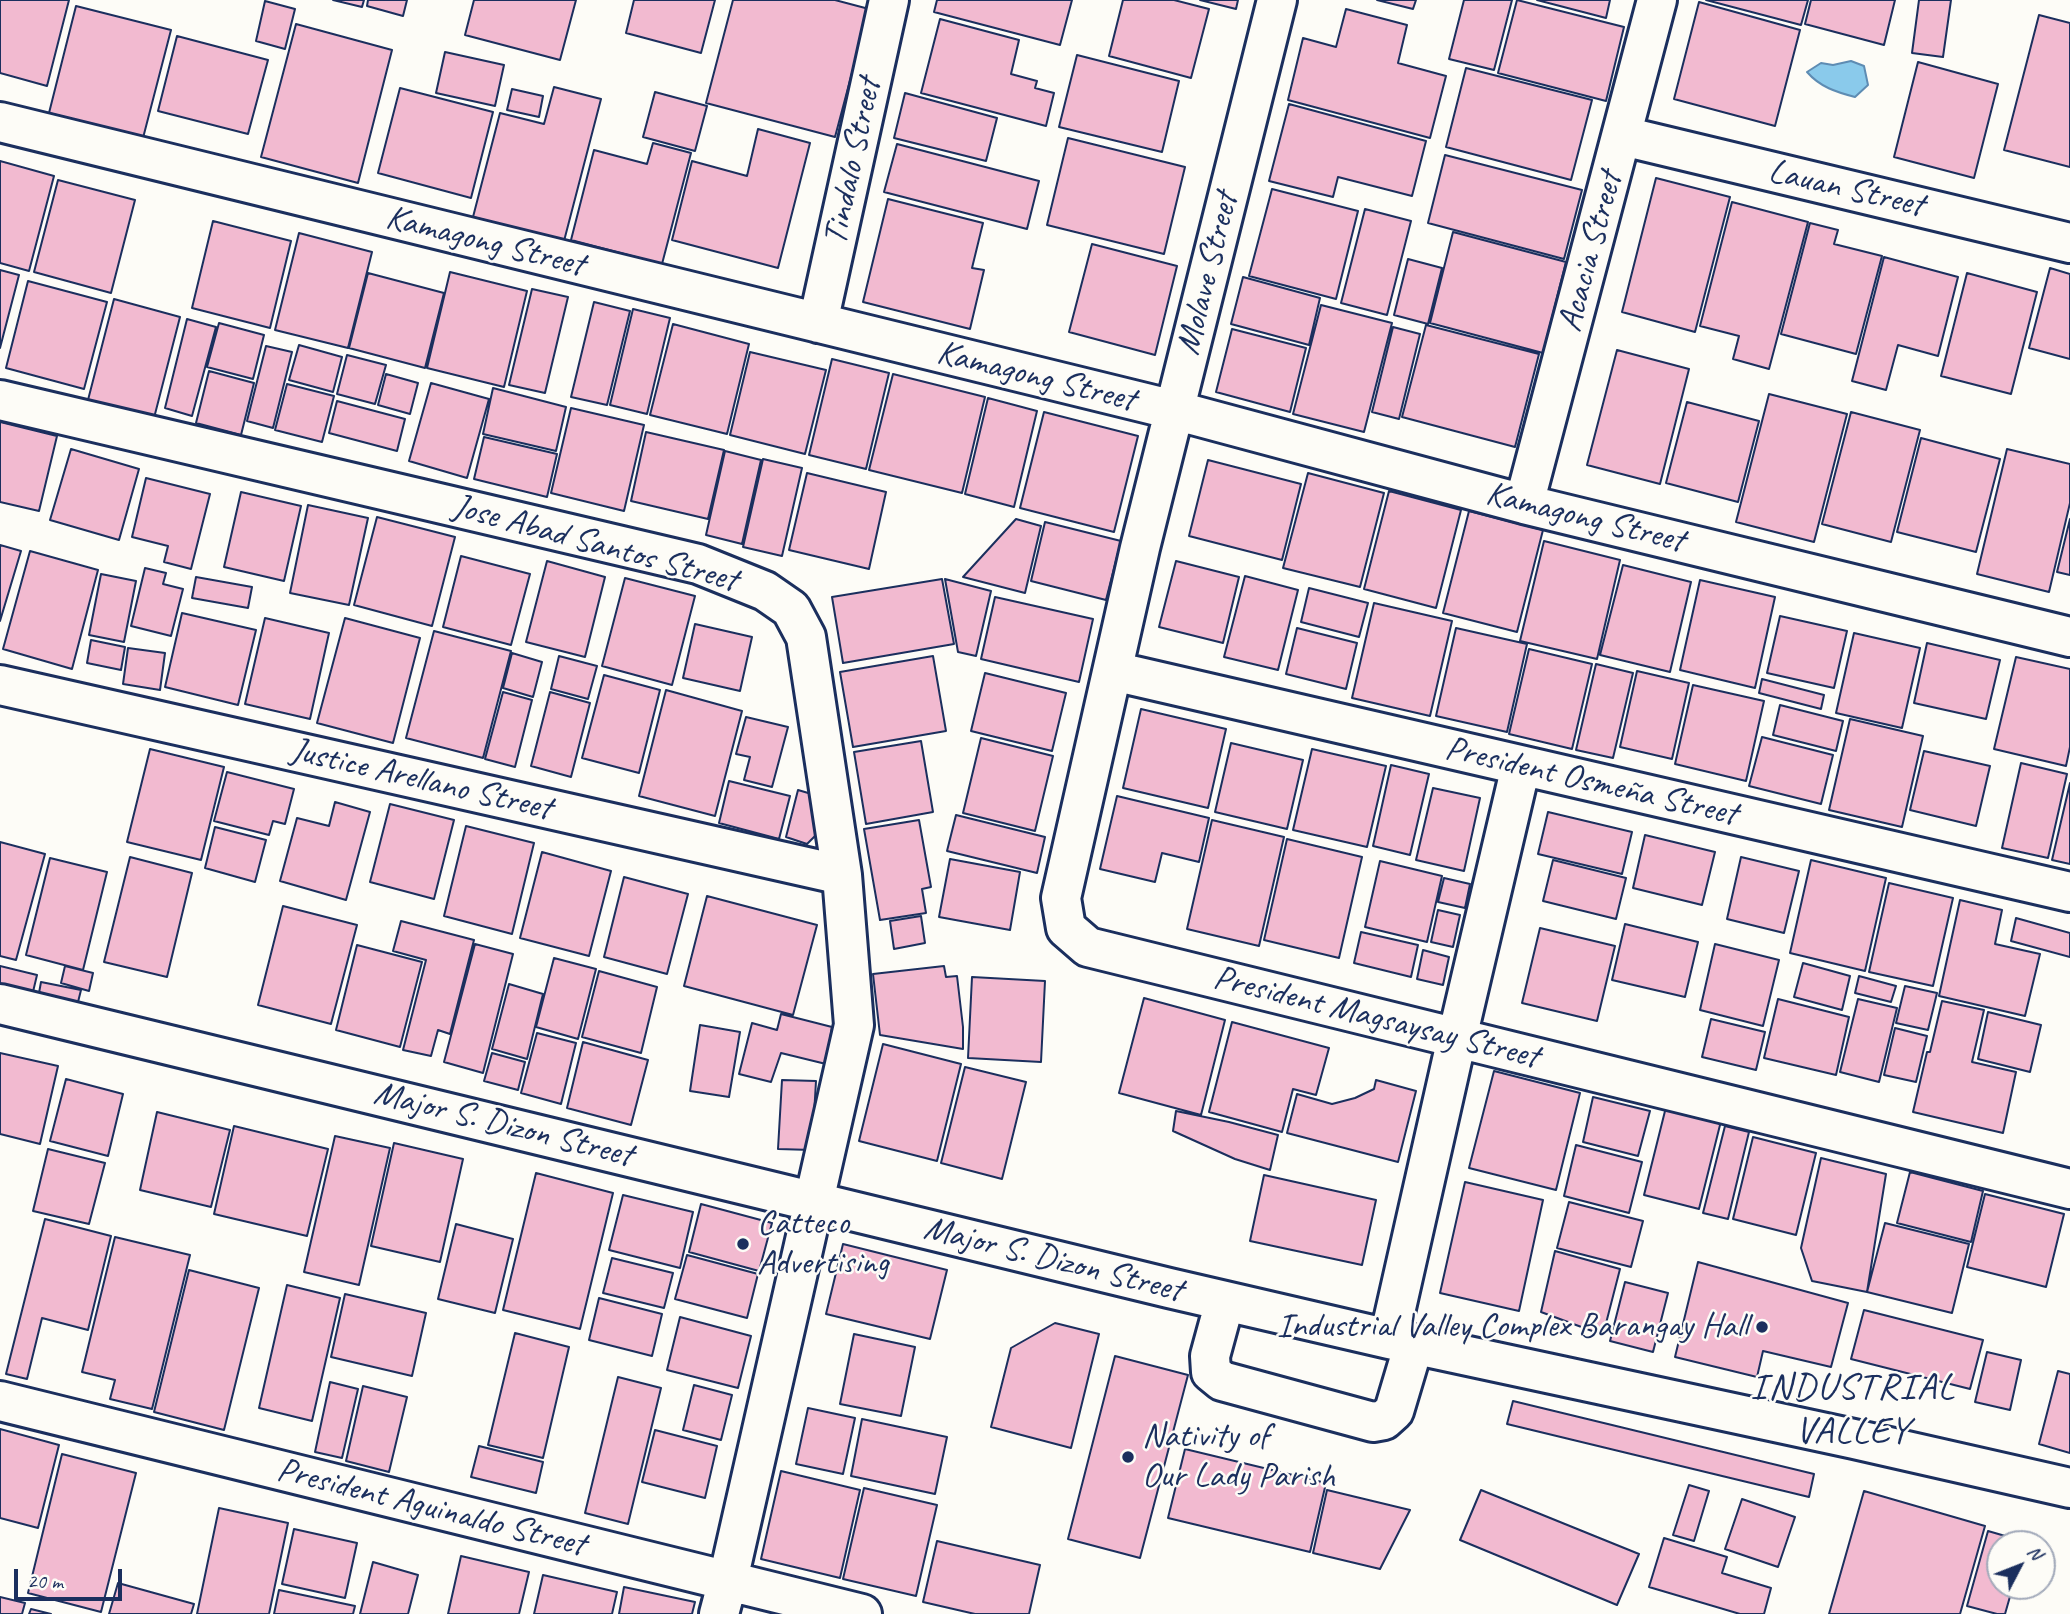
<!DOCTYPE html>
<html>
<head>
<meta charset="utf-8">
<style>
  body { margin:0 }
  #map { position:relative; width:2070px; height:1614px; overflow:hidden; background:#fdfcf7; font-family:Caveat,sans-serif }
  canvas { display:block }
  .north { position:absolute; left:1986px; top:1530px; width:70px; height:70px; box-sizing:border-box; background:#fdfcf7; border:2px solid #a3aaba; border-radius:50%; rotate:48deg; font-size:19px; font-weight:700; line-height:28px; text-align:center; color:#1b2f5e }
  .north::after { content:''; display:block; margin:auto; width:24px; height:32px; background:#1b2f5e; clip-path:polygon(50% 0,100% 100%,50% 72%,0 100%) }
  .scale { position:absolute; left:14px; top:1569px; width:108px; height:32px; box-sizing:border-box; border:4px solid #1b2f5e; border-top:0; padding-left:9px; font-size:21px; line-height:24px; white-space:nowrap; color:#1b2f5e; -webkit-text-stroke:5px #fdfcf7; paint-order:stroke }
</style>
</head>
<body>
<div id="map">
<canvas width="2070" height="1614"></canvas>
<div class="north">N</div>
<div class="scale">20 m</div>
</div>
<script>
const ctx = document.querySelector('canvas').getContext('2d');
ctx.lineJoin = 'round';
function fill(path, color) {
  ctx.fillStyle = color;
  ctx.fill(path, 'evenodd');
}
function trace(path, color, width, dash) {
  ctx.strokeStyle = color;
  ctx.lineWidth = width;
  ctx.lineCap = dash ? 'butt' : 'round';
  ctx.setLineDash(dash || []);
  ctx.stroke(path);
}
function drawText(font, color, halo, rows, align = 'center') {
  ctx.font = font + ' Caveat,sans-serif';
  ctx.lineWidth = 5;
  ctx.setLineDash([]);
  ctx.textBaseline = 'middle';
  ctx.strokeStyle = halo;
  ctx.fillStyle = color;
  for (const [text, x, y, turn = 0] of rows) {
    ctx.save();
    ctx.translate(x, y);
    ctx.rotate((+turn || 0) * Math.PI / 180);
    ctx.textAlign = isNaN(turn) ? turn : align;
    if (halo) ctx.strokeText(text, 0, 0);
    ctx.fillText(text, 0, 0);
    ctx.restore();
  }
}
const water = new Path2D(`
  M1851 61 1864 66 1868 85 1855 97C1836 92 1820 87 1807 72L1821 63 1833 65Z`);
const building = new Path2D(`
  M0 0H69L47 86 0 73Z
  M333 0H364L362 7Z
  M368 0H407L403 16 367 6Z
  M474 0H576L560 60 465 35Z
  M634 0H715L701 53 626 33Z
  M733 0H835L869 9 835 137 706 103Z
  M937 0H1072L1060 45 934 12Z
  M1123 0H1174L1209 9 1191 78 1109 56Z
  M1200 0H1238L1236 9Z
  M1377 0H1416L1413 9Z
  M1464 0H1512L1494 70 1449 59Z
  M1517 0 1624 27 1606 101 1498 73Z
  M1537 0H1610L1606 18Z
  M1706 0H1808L1801 25Z
  M1811 0H1895L1884 45 1805 24Z
  M1919 0H1951L1943 57 1912 53Z
  M265 1 295 9 285 49 256 41Z
  M1699 2 1800 30 1775 126 1674 99Z
  M76 6 171 30 143 138 49 113Z
  M1346 9 1407 25 1398 63 1446 76 1430 138 1288 100 1303 38 1336 47Z
  M2039 15 2070 23V167L2004 150Z
  M940 19 1019 40 1011 74 1037 81 1035 88 1054 93 1046 126 921 93Z
  M296 24 392 50 358 183 261 157Z
  M177 36 268 60 248 134 158 111Z
  M445 52 504 65 495 106 436 93Z
  M1077 55 1179 81 1162 152 1059 127Z
  M1918 62 1998 84 1974 178 1894 157Z
  M1466 68 1592 100 1571 180 1446 147Z
  M554 87 601 99 564 241 473 217 500 113 544 124Z
  M400 88 493 112 471 198 378 173Z
  M512 89 543 96 539 117 507 110Z
  M655 92 707 106 695 151 643 137Z
  M905 93 997 118 986 161 894 138Z
  M1289 104 1426 141 1412 196 1338 177 1333 197 1269 181Z
  M758 129 810 143 778 268 672 240 692 161 747 176Z
  M1068 138 1185 167 1164 254 1047 225Z
  M653 143 691 153 662 264 571 240 594 150 647 164Z
  M897 144 1039 181 1027 229 884 192Z
  M1445 155 1582 190 1564 259 1428 223Z
  M0 161 54 176 29 271 0 263Z
  M1656 178 1730 197 1695 332 1622 312Z
  M58 180 135 200 111 293 34 272Z
  M1272 189 1358 211 1336 299 1249 276Z
  M888 199 983 223 972 268 984 270 970 329 863 302Z
  M1732 202 1808 222 1769 369 1733 359 1739 336 1700 326Z
  M1365 209 1411 221 1387 315 1341 303Z
  M213 221 291 241 270 328 192 308Z
  M1810 223 1838 230 1834 244 1882 256 1856 354 1781 334Z
  M1453 232 1566 262 1543 353 1430 323Z
  M299 233 372 252 348 348 275 330Z
  M1092 244 1177 266 1155 355 1069 332Z
  M1884 257 1958 277 1938 356 1898 345 1886 390 1852 381Z
  M1408 259 1442 268 1428 324 1394 315Z
  M2050 268 2070 274V359L2029 348Z
  M0 270 19 275 0 348Z
  M450 272 527 291 504 387 427 368Z
  M368 273 444 293 425 368 349 348Z
  M1967 273 2037 292 2011 394 1941 376Z
  M1243 277 1320 298 1309 345 1231 324Z
  M28 281 107 302 84 389 6 368Z
  M532 289 568 297 545 393 509 385Z
  M114 299 180 317 154 418 88 400Z
  M594 302 630 311 607 405 571 397Z
  M1321 305 1392 323 1364 432 1293 414Z
  M633 309 670 318 647 414 610 405Z
  M187 319 216 327 192 416 165 408Z
  M219 323 264 335 253 379 207 367Z
  M673 324 749 344 727 434 650 415Z
  M1426 325 1539 354 1515 447 1402 417Z
  M1393 327 1420 334 1399 419 1372 412Z
  M1232 329 1306 348 1290 412 1216 392Z
  M299 345 342 357 333 392 289 380Z
  M266 346 292 352 273 428 247 421Z
  M1617 350 1689 369 1660 484 1587 465Z
  M750 352 826 370 805 454 730 435Z
  M347 355 386 365 375 404 337 394Z
  M832 359 889 373 866 469 809 455Z
  M209 371 254 383 241 435 196 423Z
  M386 374 418 383 410 414 378 405Z
  M893 374 985 397 962 493 869 470Z
  M431 383 489 399 467 478 409 461Z
  M287 384 334 396 322 442 275 430Z
  M493 388 566 407 556 451 483 434Z
  M1769 394 1847 414 1814 542 1736 522Z
  M988 398 1037 411 1014 507 965 494Z
  M337 401 405 419 397 451 329 433Z
  M1687 402 1759 421 1738 502 1666 483Z
  M571 408 644 425 624 511 551 493Z
  M1044 412 1138 436 1114 532 1020 508Z
  M1851 412 1920 430 1891 542 1822 524Z
  M0 422 57 436 39 511 0 502Z
  M646 432 724 450 708 519 631 501Z
  M484 437 557 454 547 497 474 479Z
  M1921 438 2000 459 1976 552 1897 532Z
  M71 449 139 469 119 540 50 520Z
  M2007 449 2070 464V503L2049 592 1977 574Z
  M725 451 761 460 742 544 706 535Z
  M763 459 802 468 782 556 743 547Z
  M1208 460 1301 484 1282 560 1189 536Z
  M807 473 886 492 869 569 789 550Z
  M1308 473 1384 493 1360 587 1283 568Z
  M146 478 210 494 191 569 164 562 168 546 132 537Z
  M1389 491 1461 510 1436 608 1364 589Z
  M241 492 301 506 284 581 224 567Z
  M308 505 368 518 349 605 290 593Z
  M1469 511 1543 530 1517 632 1443 613Z
  M377 517 455 537 432 626 354 605Z
  M1016 519 1041 526 1025 593 963 577Z
  M2070 519V575L2057 572Z
  M1045 522 1121 541 1106 600 1031 581Z
  M1544 541 1620 560 1597 659 1520 641Z
  M0 545 21 551 0 621Z
  M30 551 98 570 72 669 3 649Z
  M461 556 530 574 511 645 443 627Z
  M547 561 605 577 585 657 526 642Z
  M1176 561 1239 577 1223 643 1159 627Z
  M1623 565 1691 582 1670 672 1600 655Z
  M145 568 166 573 163 584 183 589 171 636 131 626Z
  M101 574 136 581 124 642 89 635Z
  M1245 576 1298 590 1278 670 1224 657Z
  M196 577 252 587 248 608 192 598Z
  M625 578 695 596 672 685 602 666Z
  M942 579 954 644 843 663 832 597Z
  M945 579 991 591 976 656 958 652Z
  M1700 580 1775 597 1755 688 1680 670Z
  M1309 588 1368 603 1359 637 1301 622Z
  M995 597 1093 619 1079 682 981 659Z
  M1374 603 1452 621 1430 716 1352 698Z
  M182 613 256 630 238 705 165 687Z
  M1780 616 1847 631 1834 688 1767 673Z
  M265 618 329 633 310 719 245 704Z
  M345 618 420 638 393 743 317 723Z
  M695 624 752 637 740 691 683 678Z
  M1297 628 1357 643 1346 689 1286 674Z
  M1456 628 1527 644 1507 732 1436 716Z
  M434 631 511 651 483 758 406 738Z
  M1854 633 1920 648 1902 728 1836 713Z
  M91 640 125 647 121 670 87 663Z
  M1927 643 2000 660 1986 719 1914 703Z
  M128 648 165 653 160 690 123 684Z
  M1529 649 1592 664 1572 749 1509 734Z
  M512 653 542 662 533 697 503 688Z
  M559 656 597 666 588 699 551 689Z
  M933 656 946 731 853 747 840 672Z
  M2016 657 2070 669V747L2066 766 1994 749Z
  M1596 664 1633 673 1613 758 1576 750Z
  M1637 671 1689 683 1672 759 1620 747Z
  M985 673 1066 693 1052 751 971 731Z
  M604 675 660 690 639 773 582 758Z
  M1762 679 1824 695 1821 709 1759 693Z
  M1693 685 1764 701 1746 781 1675 764Z
  M666 690 742 711 715 816 639 796Z
  M503 692 532 700 515 767 485 759Z
  M550 692 590 703 571 777 531 766Z
  M1780 705 1843 721 1836 751 1773 735Z
  M1141 709 1226 729 1208 808 1123 788Z
  M746 717 788 727 772 787 744 780 750 757 736 754Z
  M1850 719 1923 736 1902 827 1829 810Z
  M1762 737 1833 755 1821 804 1749 786Z
  M981 738 1053 756 1035 831 963 813Z
  M921 741 933 812 866 824 854 752Z
  M1231 743 1303 760 1287 829 1215 812Z
  M150 749 224 767 201 860 127 842Z
  M1312 749 1386 766 1367 847 1293 830Z
  M1924 751 1990 766 1976 826 1910 810Z
  M2021 763 2067 774 2048 858 2002 848Z
  M1391 765 1429 774 1410 855 1373 846Z
  M227 772 294 789 285 824 273 821 269 835 214 821Z
  M729 781 790 796 779 839 719 823Z
  M2070 783V864L2052 860Z
  M1433 788 1480 798 1464 871 1416 860Z
  M798 790 815 795 819 832 807 844 786 837Z
  M1117 796 1209 818 1199 862 1162 853 1155 882 1100 869Z
  M335 802 370 812 346 900 280 881 297 818 329 826Z
  M390 804 454 820 434 899 370 882Z
  M1548 812 1632 832 1622 874 1538 854Z
  M956 815 1045 837 1037 873 947 851Z
  M919 820 931 887 922 889 926 913 880 920 864 829Z
  M1212 820 1284 837 1259 946 1187 929Z
  M466 826 534 843 512 934 444 916Z
  M215 827 266 840 255 882 205 868Z
  M1645 835 1715 852 1702 905 1633 888Z
  M1287 839 1362 857 1339 958 1264 940Z
  M0 842 45 854 16 960 0 956Z
  M542 852 611 871 589 956 520 938Z
  M130 857 192 873 167 977 104 962Z
  M1741 857 1799 871 1784 933 1727 919Z
  M50 858 107 872 83 970 26 955Z
  M950 859 1020 872 1010 930 939 917Z
  M1553 860 1626 878 1616 919 1543 901Z
  M1811 860 1886 878 1865 971 1790 953Z
  M1380 861 1442 876 1427 942 1365 927Z
  M624 877 688 894 667 974 604 957Z
  M1444 878 1470 884 1465 908 1438 902Z
  M1889 883 1953 898 1933 986 1869 972Z
  M707 896 817 925 793 1015 684 986Z
  M1960 900 2002 910 1995 944 2040 954 2025 1016 1939 996Z
  M283 906 357 925 331 1024 258 1005Z
  M1438 910 1460 915 1453 947 1431 942Z
  M921 916 925 943 894 949 890 921Z
  M2016 918 2070 933V957L2011 941Z
  M401 921 474 940 450 1034 438 1030 431 1056 403 1050 426 960 393 951Z
  M1625 924 1698 942 1685 997 1612 980Z
  M1540 928 1615 946 1597 1021 1522 1003Z
  M1361 932 1418 945 1411 977 1354 963Z
  M475 944 513 954 483 1073 444 1062Z
  M1715 944 1779 960 1763 1026 1700 1010Z
  M357 945 422 962 400 1047 336 1030Z
  M1423 950 1449 957 1443 985 1417 979Z
  M554 958 596 969 578 1039 536 1027Z
  M1803 963 1850 976 1842 1010 1794 997Z
  M0 966 37 975 32 996 0 989Z
  M65 966 93 973 89 991 61 983Z
  M944 966 946 977 957 976 963 1027V1049L880 1035 873 974Z
  M599 971 657 987 641 1053 582 1037Z
  M1859 976 1896 986 1891 1002 1855 993Z
  M972 977 1045 981 1041 1062 968 1058Z
  M41 982 81 990 78 1002 39 993Z
  M509 984 543 994 527 1059 492 1049Z
  M1905 986 1937 993 1928 1030 1896 1023Z
  M1144 998 1225 1020 1201 1115 1119 1093Z
  M1778 999 1849 1017 1836 1075 1764 1058Z
  M1858 999 1897 1008 1879 1082 1840 1072Z
  M1942 1001 1984 1010 1972 1062 2016 1072 2003 1133 1913 1112 1927 1052H1930Z
  M1988 1012 2041 1025 2030 1072 1978 1059Z
  M781 1014 832 1027 826 1064 781 1053 771 1082 739 1074 752 1023 777 1030Z
  M1711 1019 1765 1032 1756 1070 1702 1057Z
  M1232 1022 1329 1048 1316 1095 1293 1089 1282 1132 1209 1112Z
  M700 1025 740 1032 729 1097 690 1091Z
  M1895 1028 1927 1036 1916 1082 1884 1075Z
  M537 1033 576 1043 561 1104 521 1093Z
  M583 1042 648 1060 631 1125 567 1108Z
  M883 1044 961 1064 937 1161 859 1141Z
  M0 1053 58 1066 40 1144 0 1134Z
  M492 1053 525 1062 518 1090 484 1081Z
  M965 1067 1026 1082 1002 1179 941 1163Z
  M1494 1071 1580 1093 1556 1190 1469 1168Z
  M66 1079 123 1094 108 1156 50 1141Z
  M782 1080 816 1081 812 1150 778 1149Z
  M1376 1080 1416 1091 1398 1162 1287 1133 1297 1094 1332 1104 1355 1098 1374 1089Z
  M1593 1097 1650 1111 1638 1156 1583 1142Z
  M1666 1107 1721 1121 1699 1209 1644 1195Z
  M1176 1111 1229 1122 1278 1135 1270 1170 1235 1159 1173 1131Z
  M157 1112 230 1130 211 1207 140 1190Z
  M234 1126 328 1149 307 1236 214 1214Z
  M1725 1126 1749 1132 1728 1219 1703 1213Z
  M335 1136 390 1148 359 1285 304 1272Z
  M1753 1137 1816 1153 1796 1235 1733 1219Z
  M394 1143 463 1159 440 1262 371 1246Z
  M1576 1145 1642 1162 1629 1213 1564 1196Z
  M48 1149 105 1163 89 1224 33 1211Z
  M1821 1158 1886 1174 1867 1292 1812 1281 1801 1248Z
  M1910 1172 1983 1191 1971 1242 1897 1223Z
  M536 1173 613 1193 580 1329 503 1310Z
  M1264 1175 1376 1200 1362 1265 1250 1241Z
  M1465 1182 1543 1200 1519 1311 1440 1293Z
  M1985 1194 2064 1214 2046 1287 1967 1267Z
  M623 1195 693 1212 680 1268 609 1250Z
  M1569 1202 1643 1221 1631 1267 1557 1248Z
  M701 1204 772 1223 759 1271 689 1252Z
  M45 1219 111 1236 88 1330 42 1318 27 1379 6 1374Z
  M1885 1223 1969 1244 1952 1313 1867 1292Z
  M456 1224 513 1239 495 1313 438 1299Z
  M115 1237 190 1255 152 1409 110 1399 115 1380 82 1372Z
  M843 1244 947 1270 930 1339 826 1314Z
  M1555 1251 1620 1269 1603 1335 1541 1312Z
  M687 1255 758 1274 747 1318 675 1299Z
  M612 1258 673 1273 664 1308 603 1293Z
  M1698 1262 1848 1303 1831 1367 1763 1351 1757 1377 1675 1357Z
  M189 1270 259 1288 224 1430 154 1412Z
  M1625 1282 1668 1293 1653 1352 1610 1341Z
  M287 1285 340 1298 312 1421 259 1408Z
  M345 1294 426 1313 412 1376 331 1357Z
  M599 1298 662 1314 652 1356 589 1340Z
  M1864 1310 1983 1340 1970 1389 1851 1359Z
  M680 1317 751 1336 738 1388 667 1370Z
  M1055 1323 1099 1334 1071 1448 991 1427 1011 1348Z
  M515 1333 569 1347 543 1458 488 1445Z
  M854 1334 915 1347 901 1416 840 1404Z
  M1987 1352 2021 1360 2010 1410 1975 1402Z
  M1115 1356 1188 1375 1140 1558 1068 1539Z
  M2058 1371 2070 1374V1453L2039 1444Z
  M618 1377 661 1388 628 1524 585 1513Z
  M330 1382 358 1389 342 1458 315 1452Z
  M694 1385 732 1395 721 1440 683 1430Z
  M363 1386 407 1397 389 1472 346 1461Z
  M1513 1401 1814 1474 1809 1497 1507 1424Z
  M808 1408 855 1418 843 1474 796 1464Z
  M862 1419 947 1437 935 1494 851 1476Z
  M0 1429 59 1445 38 1528 0 1518Z
  M655 1430 717 1446 705 1498 642 1482Z
  M479 1446 543 1462 536 1493 471 1477Z
  M1185 1449 1326 1483 1310 1552 1168 1518Z
  M62 1454 136 1473 101 1612 28 1593Z
  M781 1471 860 1490 840 1578 761 1559Z
  M1689 1485 1709 1491 1694 1541 1673 1535Z
  M864 1488 937 1505 916 1596 843 1579Z
  M1327 1490 1410 1510 1380 1569 1313 1553Z
  M1481 1490 1639 1554 1617 1605 1460 1540Z
  M1864 1491 1985 1526 1960 1614H1829Z
  M1742 1499 1795 1517 1778 1567 1725 1549Z
  M219 1508 288 1523 269 1614H197Z
  M294 1529 357 1543 345 1598 282 1584Z
  M1988 1531 2026 1542 2025 1544H2000V1586H2013L2005 1614H1997L1967 1606Z
  M1664 1538 1727 1557 1722 1573 1771 1588 1764 1614H1740L1649 1587Z
  M937 1541 1040 1565 1029 1614H975L923 1602Z
  M461 1556 529 1572 519 1614H448Z
  M373 1562 418 1575 408 1614H360Z
  M543 1575 617 1592 612 1614H534Z
  M118 1583 194 1604 191 1614H109Z
  M624 1587 695 1602 692 1614H619Z
  M279 1590 355 1606 353 1614H274Z
  M0 1597 25 1603 22 1614H0Z
  M31 1609 51 1614H29Z`);
const minor = new Path2D(`
  M1277 0 1140 548 1061 898 1066 928 1088 947 2070 1189
  M0 122 1174 410 1524 504 2070 637
  M1623 136 2070 243
  M818 323 889 0
  M0 400 698 564 765 591 791 609 806 637 842 875 854 1025 728 1580 719 1614
  M1524 504 1657 0
  M1113 671 2070 892
  M0 685 842 875
  M0 1004 1169 1288 1389 1339 1854 1439 2070 1488
  M1225 1301 1210 1356 1211 1372 1222 1381 1373 1422 1384 1420 1394 1411 1414 1344
  M1389 1339 1457 1038 1521 766
  M0 1401 862 1614`);
const markers = [
  [743,1244,7,"#1b2f5e"],
  [1762,1327,7,"#1b2f5e"],
  [1128,1457,7,"#1b2f5e"]
];
const streetNames = [
  ["Tindalo Street",853,162,-78],
  ["Lauan Street",1846,189,13],
  ["Kamagong Street",485,242,14],
  ["Acacia Street",1591,252,-75],
  ["Molave Street",1208,274,-76],
  ["Kamagong Street",1036,377,14],
  ["Kamagong Street",1585,518,14],
  ["Jose Abad Santos Street",595,544,15],
  ["Justice Arellano Street",421,780,13],
  ["President Osmeña Street",1591,782,13],
  ["President Magsaysay Street",1376,1018,14],
  ["Major S. Dizon Street",503,1125,14],
  ["Major S. Dizon Street",1053,1260,14],
  ["President Aguinaldo Street",431,1508,14]
];
const poiNames = [
  ["Catteco",757,1224],
  ["Advertising",757,1264],
  ["Industrial Valley Complex Barangay Hall",1748,1327,"right"],
  ["Nativity of",1142,1437],
  ["Our Lady Parish",1142,1477]
];
const quarterNames = [
  ["INDUSTRIAL",1853,1388],
  ["VALLEY",1853,1432]
];
fill(water, '#8acaeb');
trace(water, '#5e8cb3', 2);
fill(building, '#f2bad0');
trace(building, '#1b2f5e', 2);
trace(minor, '#1b2f5e', 44);
trace(minor, '#fdfcf7', 38);
for (const [x, y, r, color] of markers) {
  const dot = new Path2D();
  dot.arc(x, y, r, 0, 2 * Math.PI);
  ctx.fillStyle = color;
  ctx.fill(dot);
  trace(dot, '#fdfcf7', 2.5);
}
drawText('35px', '#1b2f5e', '#fdfcf7', streetNames);
drawText('35px', '#1b2f5e', '#fdfcf7', poiNames, 'left');
ctx.letterSpacing = '2px';
drawText('38px', '#1b2f5e', '#fdfcf7', quarterNames);
ctx.letterSpacing = '0px';
</script>
</body>
</html>
